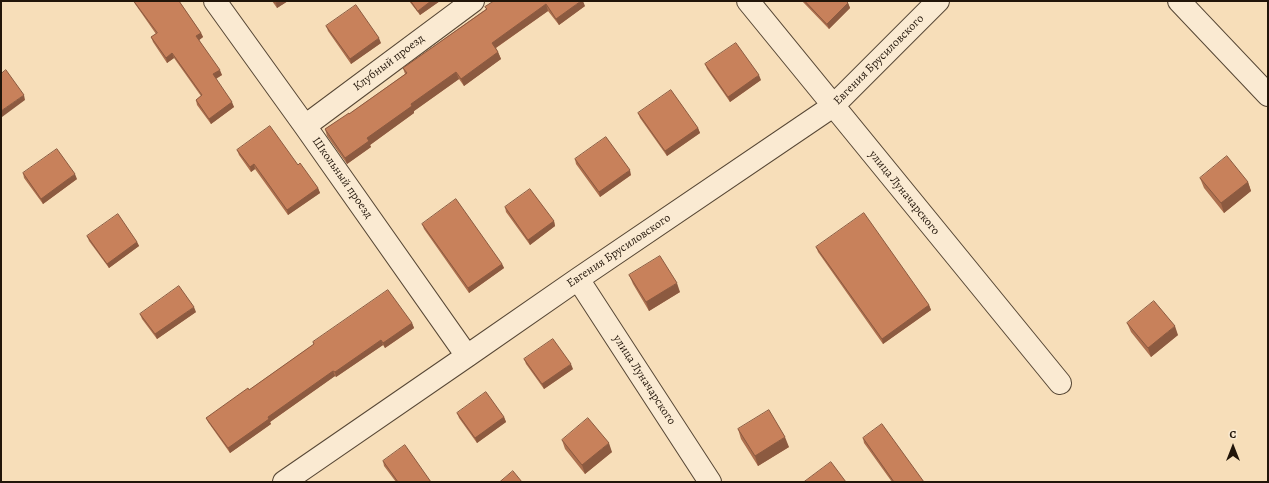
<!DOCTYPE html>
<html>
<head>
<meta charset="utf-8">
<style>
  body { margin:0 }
  #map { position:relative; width:1269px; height:483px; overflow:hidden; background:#f7deb9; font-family:Alegreya,serif }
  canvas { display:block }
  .frame { position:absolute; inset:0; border:2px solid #221509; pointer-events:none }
  .north { position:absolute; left:1213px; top:427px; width:40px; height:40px; -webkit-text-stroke:3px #faead2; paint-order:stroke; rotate:0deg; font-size:11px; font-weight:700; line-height:16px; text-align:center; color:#221509 }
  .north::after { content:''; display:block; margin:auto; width:14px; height:18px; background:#221509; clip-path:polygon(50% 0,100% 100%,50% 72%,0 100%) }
</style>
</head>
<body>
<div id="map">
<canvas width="1269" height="483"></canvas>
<div class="frame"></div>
<div class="north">С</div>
</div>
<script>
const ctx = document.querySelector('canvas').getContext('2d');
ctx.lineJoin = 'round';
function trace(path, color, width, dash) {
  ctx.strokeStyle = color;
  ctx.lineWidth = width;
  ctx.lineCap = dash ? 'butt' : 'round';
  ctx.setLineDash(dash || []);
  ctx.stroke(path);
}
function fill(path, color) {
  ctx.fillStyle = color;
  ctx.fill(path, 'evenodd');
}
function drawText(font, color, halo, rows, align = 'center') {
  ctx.font = font + ' Alegreya,serif';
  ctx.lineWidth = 4;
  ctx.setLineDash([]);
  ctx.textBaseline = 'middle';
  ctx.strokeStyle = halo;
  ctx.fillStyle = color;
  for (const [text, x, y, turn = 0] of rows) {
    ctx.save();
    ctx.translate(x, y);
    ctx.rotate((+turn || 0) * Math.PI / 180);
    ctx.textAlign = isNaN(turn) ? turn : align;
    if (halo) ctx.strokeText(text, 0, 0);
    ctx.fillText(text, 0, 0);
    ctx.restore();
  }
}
const minor = new Path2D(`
  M215 1 305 126 467 356
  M748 1 1060 383
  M1179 1 1268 95
  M305 126 473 1
  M578 279 710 482
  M284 482 467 356 578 279 833 106 938 1`);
const wall = new Path2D(`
  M133 1H179L201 33 203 37 199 40 222 75 216 79 234 107 211 124 197 105 196 100 201 96 174 58 167 63 153 42 151 37 156 34Z
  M272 1H288L277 8Z
  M409 1H440L420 15Z
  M494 1 585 6 559 25 548 11 496 48 498 52 501 59 464 86 459 79 414 111V113L370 145 371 147 347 164 327 136 325 129 349 114 405 74 403 68 486 9 485 7Z
  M802 1H846L848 3 850 8 829 29Z
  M326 26 381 43 351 64 328 31Z
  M705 64 761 80 730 102 707 69Z
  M638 113 698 128 700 133 667 156 640 118Z
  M237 150 298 165 318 188 320 193 288 215 255 169 251 172 239 155Z
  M575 159 631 175 600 197 576 164Z
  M23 173 77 179 43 204 24 178Z
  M1200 178 1248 182 1251 191 1224 213 1204 188Z
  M505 207 554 221 555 226 530 245 506 212Z
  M422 224 502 264 504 268 469 293 424 229Z
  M87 236 137 242 139 246 109 268 89 241Z
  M816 247 929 305 931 310 883 344 818 252Z
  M629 275 680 292 649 311 633 284Z
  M196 312 157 339 142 319 140 314Z
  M412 323 414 328 385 348 383 345 336 377 335 376 270 422 271 424 230 453 208 422 206 418 249 390 314 344 313 342Z
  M1127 323 1178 335 1151 357 1131 332Z
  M524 359 573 369 544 389 526 364Z
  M457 413 504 417 506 422 477 443 459 418Z
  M738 429 789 447 758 466 741 439Z
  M863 438 924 482H892L864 443Z
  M562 440 612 452 585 474 565 449Z
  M383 461 431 482H396L384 466Z`);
const shadedWall = new Path2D(`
  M279 1H288L277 8 276 3Z
  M431 1H440L420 15 418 11Z
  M581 1H583L585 6 559 25 556 19Z
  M848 3 850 8 829 29 827 24Z
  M546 4 548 11 494 49 492 43Z
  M201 33 203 37 198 41 196 36Z
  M379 38 381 43 351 64 350 59Z
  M498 52 501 59 464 86 461 79Z
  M172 53 174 58 167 63 166 58Z
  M220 70 222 75 215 79 213 74Z
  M456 72 459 79 414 111V113L370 145 371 147 347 164 345 158 367 138 411 104Z
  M759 75 761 80 730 102 728 97Z
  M24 95 25 100 2 117 1 111Z
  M232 102 234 107 211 124 209 119Z
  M698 128 700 133 667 156 665 151Z
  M254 164 255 169 251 172 250 167Z
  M630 170 631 175 600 197 599 192Z
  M75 174 77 179 43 204 41 199Z
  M1248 182 1251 191 1224 213 1221 203Z
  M318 188 320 193 288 215 287 210Z
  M554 221 555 226 530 245 528 240Z
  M137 242 139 246 109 268 107 264Z
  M502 264 504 268 469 293 468 288Z
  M677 283 680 292 649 311 646 302Z
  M929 305 931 310 883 344 882 339Z
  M194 307 196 312 157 339 155 334Z
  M412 323 414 328 385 348 383 343Z
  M1175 326 1178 335 1151 357 1148 348Z
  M381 340 383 345 336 377 335 372Z
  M571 364 573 369 544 389 542 384Z
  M333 371 335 376 270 422 271 424 230 453 228 448 268 417Z
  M504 417 506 422 477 443 475 438Z
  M785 437 789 447 758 466 755 456Z
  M609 443 612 452 585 474 582 465Z`);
const building = new Path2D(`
  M134 1H179L201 33 196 36 220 70 213 74 232 102 209 119 196 100 202 95 172 53 166 58 151 37 157 33Z
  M274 1H279L276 3Z
  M411 1H431L418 11Z
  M494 1H581L556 19 546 4 492 43 498 52 461 79 456 72 411 104 412 106 367 138 369 141 345 158 325 129 349 113V114L407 73 403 68 487 9 485 7Z
  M805 1H846L848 3 827 24Z
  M356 5 379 38 350 59 326 26Z
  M736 43 759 75 728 97 705 64Z
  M6 70 24 95 1 111V74Z
  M671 90 698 128 665 151 638 113Z
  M270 126 298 165 300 163 318 188 287 210 254 164 250 167 237 150Z
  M606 137 630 170 599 192 575 159Z
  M57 149 75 174 41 199 23 173Z
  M1227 156 1248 182 1221 203 1200 178Z
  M530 189 554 221 528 240 505 207Z
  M456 199 502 264 468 288 422 224Z
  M864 213 929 305 882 339 816 247Z
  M118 214 137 242 107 264 87 236Z
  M660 256 677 283 646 302 629 275Z
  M179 286 194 307 155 334 140 314Z
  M388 290 412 323 383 343 381 340 335 372 333 371 268 417 269 419 228 448 206 418 248 388 249 390 314 344 313 342Z
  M1154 301 1175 326 1148 348 1127 323Z
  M553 339 571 364 542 384 524 359Z
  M486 392 504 417 475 438 457 413Z
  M769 410 785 437 755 456 738 429Z
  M588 418 609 443 582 465 562 440Z
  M882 424 924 482H894L863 438Z
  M405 445 431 482H398L383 461Z
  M831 462 846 482H804Z
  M513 471 522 482H500Z`);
const streetNames = [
  ["Евгения Брусиловского",879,60,-45],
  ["Клубный проезд",389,63,-37],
  ["Школьный проезд",342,178,55],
  ["улица Луначарского",904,193,51],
  ["Евгения Брусиловского",619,251,-34],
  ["улица Луначарского",644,380,57]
];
trace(minor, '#574735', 24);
trace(minor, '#faead2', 22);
fill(wall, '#ac6f4e');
fill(shadedWall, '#8c5a40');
fill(building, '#c8815b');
trace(building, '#8c5a40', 1);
drawText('12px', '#221509', '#faead2', streetNames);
</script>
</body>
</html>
